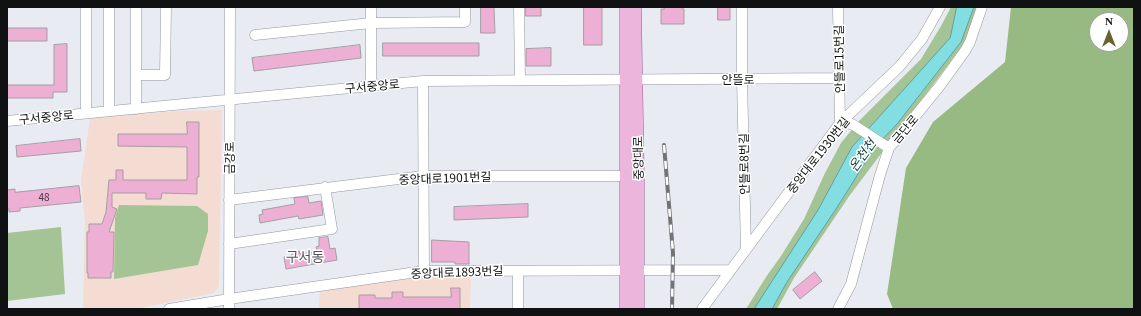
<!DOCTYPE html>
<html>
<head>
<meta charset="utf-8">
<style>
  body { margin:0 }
  #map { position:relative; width:1141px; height:316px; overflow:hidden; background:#e9ebf2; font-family:Georgia,serif }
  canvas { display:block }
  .frame { position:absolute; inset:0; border:8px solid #101113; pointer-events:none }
  .north { position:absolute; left:1089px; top:12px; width:40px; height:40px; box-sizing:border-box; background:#fff; border:1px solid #9fa0a1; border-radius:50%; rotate:0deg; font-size:11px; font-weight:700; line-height:16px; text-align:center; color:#101113 }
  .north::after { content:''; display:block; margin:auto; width:14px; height:18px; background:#69622f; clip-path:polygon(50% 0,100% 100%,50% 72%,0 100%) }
</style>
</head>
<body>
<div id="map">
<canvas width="1141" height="316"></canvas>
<div class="frame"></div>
<div class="north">N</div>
</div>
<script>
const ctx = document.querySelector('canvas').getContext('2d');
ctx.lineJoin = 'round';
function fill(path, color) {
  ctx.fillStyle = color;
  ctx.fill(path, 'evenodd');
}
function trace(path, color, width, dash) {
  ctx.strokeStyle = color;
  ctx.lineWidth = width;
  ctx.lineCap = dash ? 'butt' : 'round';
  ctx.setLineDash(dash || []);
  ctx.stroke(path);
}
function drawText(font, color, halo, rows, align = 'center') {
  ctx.font = font + ' Georgia,"Noto Sans KR",serif';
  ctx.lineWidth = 3;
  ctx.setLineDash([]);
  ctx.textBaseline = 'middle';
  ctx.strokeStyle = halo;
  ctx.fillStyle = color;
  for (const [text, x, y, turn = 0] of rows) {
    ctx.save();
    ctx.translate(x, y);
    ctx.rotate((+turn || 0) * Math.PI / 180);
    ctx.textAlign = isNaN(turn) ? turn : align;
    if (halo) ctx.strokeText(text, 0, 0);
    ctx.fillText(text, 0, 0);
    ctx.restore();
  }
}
const education = new Path2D(`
  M222 110 219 286 214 293 136 309H83L85 223 81 181 90 118 178 111Z
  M426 274 471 276 470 309H319L320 290Z`);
const green = new Path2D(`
  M951 7H978L966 41 850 195 794 278 777 309H746L766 277 781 256 804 219 825 173 841 143 859 121 921 59 941 26Z
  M119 205 197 206 208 214V231L198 265 114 279 115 218Z
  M61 227 65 294 7 301V233Z`);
const forest = new Path2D(`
  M1011 7H1134V309H893L887 294 906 168 933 122 1005 62ZM1097 20H1121V44H1097Z`);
const water = new Path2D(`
  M957 7H974L961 42 897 124 875 147 836 209 787 282 772 309H754L818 210 852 147 950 38Z`);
const building = new Path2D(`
  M481 7H494L495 33H481Z
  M526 7H541V16H526Z
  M584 7H602V45H584Z
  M664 7H683V9H684V24H661V9H664Z
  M718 7H730V20H718Z
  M7 28H47V41H7Z
  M383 43H479V56H383Z
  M67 44V92H53V98H7V85H54V45Z
  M360 45 361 58 254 71 252 58Z
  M551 48V66H526V49Z
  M187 122H199V177H197V194L162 193 161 199H146V193H112V207L117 209 109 232H114L113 272H111V278H88V273H87V232H89V224H102L106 212 109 180H116V170H123V180H187V147L118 146V134H187Z
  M80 139 81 151 17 157 16 146Z
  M79 186 81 202 20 208V211L9 212V209H7V190L15 189V192Z
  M308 197 309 203 321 201 323 215 299 219 298 216 260 223 259 215 263 214 262 210 295 204 294 198Z
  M528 204V217L454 220V207Z
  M328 237 330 249 335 248 337 260 286 269 284 257 292 255V253L299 251 300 254 314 252 317 250 316 247 319 246V238Z
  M432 240 469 242V264H455V262H432Z
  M815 272 822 281 800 299 793 290Z
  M451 288H460V309H359V295H375V298H392V292H403V297H451Z`);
const minor = new Path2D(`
  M86 7V113
  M109 7V111
  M519 7 520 80
  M742 7V79L746 250
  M838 7 840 123 852 124 889 148
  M255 35 371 23 465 22V7
  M136 75H165L166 7
  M423 81 424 271
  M371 86V7
  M136 109V7
  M7 121 423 81 839 78
  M229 200 423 176H634
  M229 244 332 229 325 187
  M518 271V309
  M169 309 229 299 424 271 731 270
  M229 309 230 7
  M702 309 840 123 899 67 922 39 940 7
  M838 309 851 284 880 175 889 148 939 87 965 51 970 42 982 7`);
const major = new Path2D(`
  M626 7V309
  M635 7 638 176V309`);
const rail = new Path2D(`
  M664 145 673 253 672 309`);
const numberNames = [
  ["48",44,197]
];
const streetNames = [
  ["안뜰로15번길",839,59,-91],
  ["안뜰로",738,79],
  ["구서중앙로",372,86,-5],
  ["구서중앙로",46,117,-5],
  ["금단로",905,129,-50],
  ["중앙대로1930번길",818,155,-52],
  ["금강로",229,158,-90],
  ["중앙대로",638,158,-91],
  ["안뜰로8번길",744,164,-91],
  ["중앙대로1901번길",445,178,-2],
  ["중앙대로1893번길",457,272,-2]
];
const waterNames = [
  ["온천천",862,155,-54]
];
const quarterNames = [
  ["구서동",305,257]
];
fill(education, '#f4dcd3');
fill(green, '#a5c495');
fill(forest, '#96ba82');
fill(water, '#83dee2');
trace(water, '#60a0a4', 1);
fill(building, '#edafd4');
trace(building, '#a49ea1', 1);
trace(minor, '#95979d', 11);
trace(major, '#975b87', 13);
trace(minor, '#fff', 10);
trace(major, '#ecb5dc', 12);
trace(rail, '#727377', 4);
trace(rail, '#fff', 2.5, [8]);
drawText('10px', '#473843', null, numberNames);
drawText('12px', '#101113', '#fff', streetNames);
drawText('italic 13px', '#143f41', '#fff', waterNames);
drawText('14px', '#53555a', '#fff', quarterNames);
</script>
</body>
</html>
